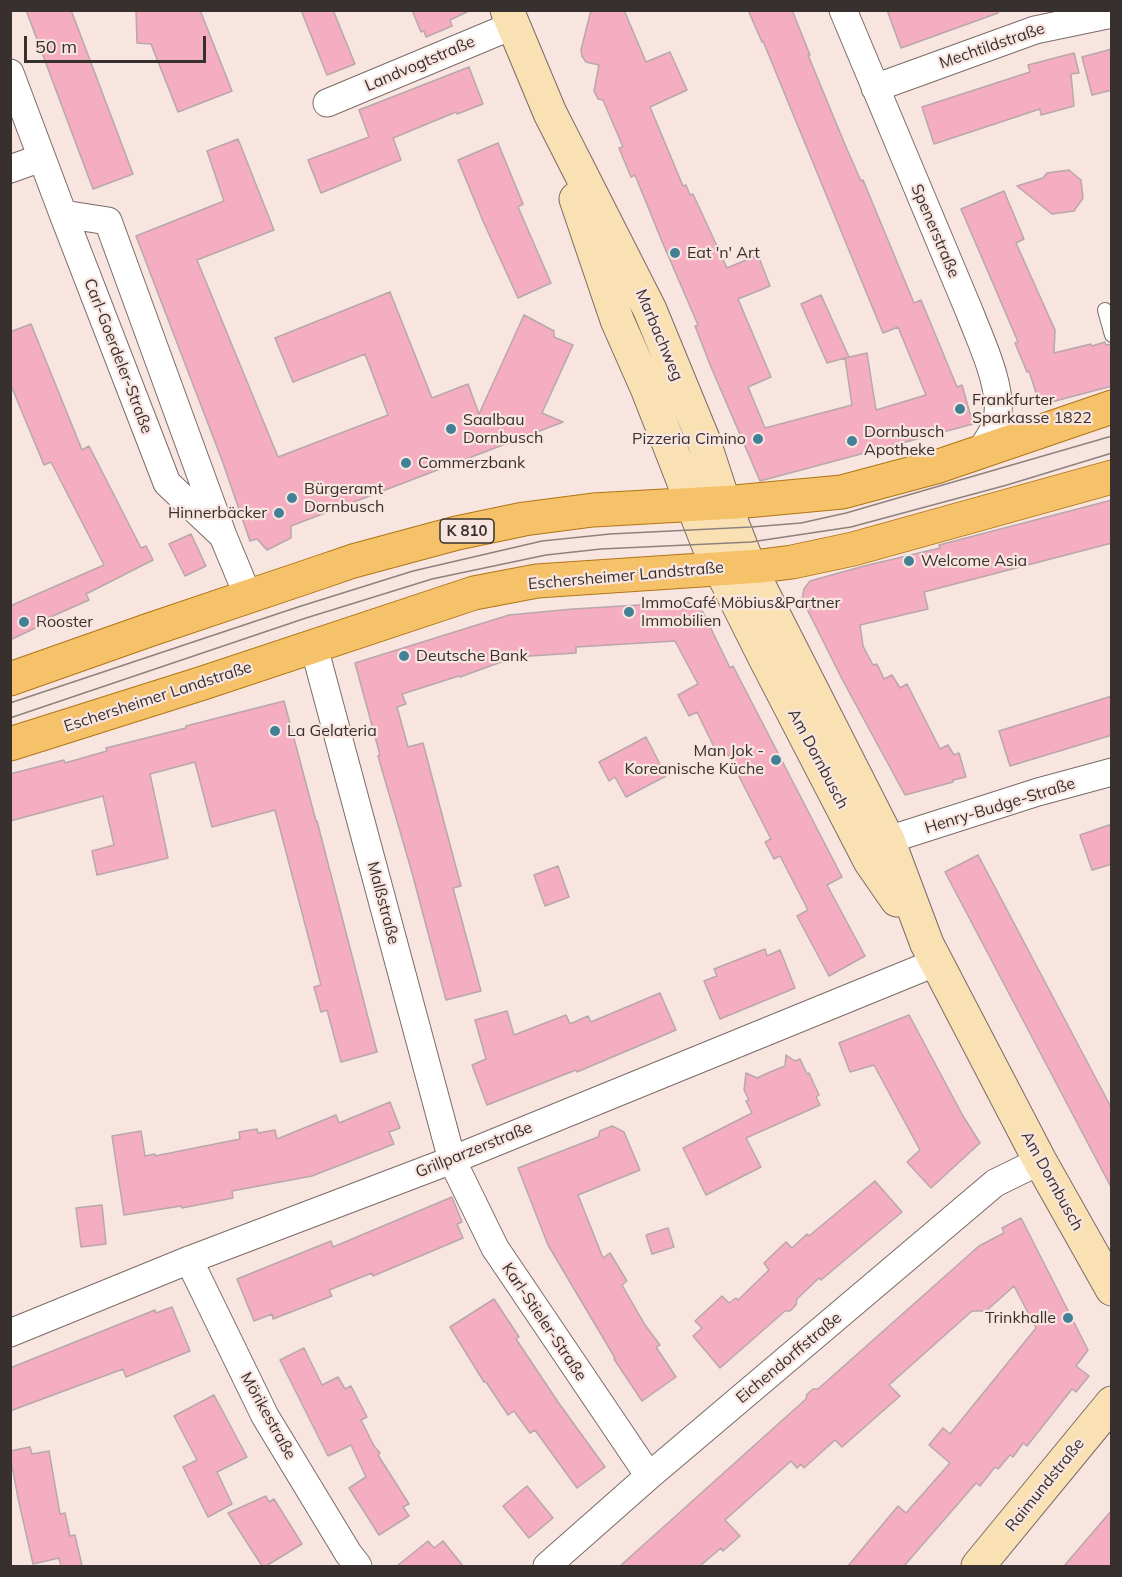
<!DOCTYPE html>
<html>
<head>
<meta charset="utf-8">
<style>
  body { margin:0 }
  #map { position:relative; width:1122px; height:1577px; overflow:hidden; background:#f8e5e0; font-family:Mulish,sans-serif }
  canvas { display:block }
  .frame { position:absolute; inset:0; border:12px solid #37302e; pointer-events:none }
  .scale { position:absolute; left:24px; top:36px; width:182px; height:27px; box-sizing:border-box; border:3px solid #37302e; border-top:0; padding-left:8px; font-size:18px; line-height:21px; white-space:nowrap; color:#37302e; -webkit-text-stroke:4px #f8e5e0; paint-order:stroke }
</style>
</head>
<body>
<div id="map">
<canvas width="1122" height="1577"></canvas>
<div class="frame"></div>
<div class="scale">50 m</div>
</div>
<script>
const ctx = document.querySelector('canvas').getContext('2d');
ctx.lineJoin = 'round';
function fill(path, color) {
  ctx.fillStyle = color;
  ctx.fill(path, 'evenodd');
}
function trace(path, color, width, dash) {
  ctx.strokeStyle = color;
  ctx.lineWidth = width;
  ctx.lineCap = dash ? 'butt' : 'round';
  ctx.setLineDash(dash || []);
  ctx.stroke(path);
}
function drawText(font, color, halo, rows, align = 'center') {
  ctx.font = font + ' Mulish,sans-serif';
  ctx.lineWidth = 4.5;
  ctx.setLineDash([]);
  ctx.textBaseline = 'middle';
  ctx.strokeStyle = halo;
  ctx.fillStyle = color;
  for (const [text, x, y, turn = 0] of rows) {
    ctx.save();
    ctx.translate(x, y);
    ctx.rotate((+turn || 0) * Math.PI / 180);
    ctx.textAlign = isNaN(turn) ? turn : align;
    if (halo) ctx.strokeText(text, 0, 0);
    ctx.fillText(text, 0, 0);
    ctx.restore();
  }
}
const building = new Path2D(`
  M26 10H71L133 174 93 189Z
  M136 10H200L232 91 178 112 151 44 137 43Z
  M301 10H333L355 64 327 75Z
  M412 10H471L450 20 452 26 426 37 424 31 421 32Z
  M591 10H624L646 62 670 52 687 90 650 107 683 186 686 185 690 195 693 194 727 268 758 255 770 286 738 299 771 377 748 387 765 428 852 405 845 358 867 353 876 410 926 395 898 327 883 333 763 41 762 42 748 10H792L810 55H808L846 147 861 181 863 180 914 303 921 300 957 387 962 385 973 424 760 481 711 367 695 326 698 325 661 239 635 175 631 177 619 148 623 147 603 100 598 99 594 91 599 65 586 62 582 56 581 50Z
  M887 10H998V13L901 48Z
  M1112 49V90L1092 95 1082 57Z
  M1074 53 1079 73 1071 74 1074 106 1041 115 1040 109 934 144 922 107 1030 72 1028 65Z
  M469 67 483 104 457 114 456 112 393 138 401 160 321 193 308 160 369 137 359 110Z
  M238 139 274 230 197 260 278 457 388 415 365 354 293 382 275 338 390 292 432 398 468 384 479 414 524 315 554 331V337L573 345 542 413 563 422 291 526V538L267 550 257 539 250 541 222 460 136 236 224 201 207 151Z
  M498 143 523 204 518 207 551 283 518 298 483 221 458 160Z
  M1069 170 1081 180 1083 198 1074 211 1052 214 1017 186 1043 178 1047 173Z
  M1004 191 1024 239 1016 243 1055 330 1054 353 1091 344 1092 346 1105 342 1106 345 1112 344V386L1040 405 1029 371 1027 372 1015 343 1018 342 1013 330 961 209Z
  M821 295 849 357 827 363 801 304Z
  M31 324 82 450 89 446 141 548 146 546 153 560 86 594 89 600 46 619 48 622 10 640V606L104 565 51 462 44 465 10 383V332Z
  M1112 500V543L924 592 928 609 860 625 863 646 873 665 877 664 884 679 892 675 900 688 907 684 940 749 948 745 954 755 959 753 966 777 953 780V782L905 795 842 679 802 599 804 589 810 581 864 566 940 548 939 545Z
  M191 534 206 566 185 576 169 544Z
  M688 602 703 612 730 668 733 666 842 877 827 885 865 956 829 976 797 916 808 910 780 856 774 859 765 842 771 839 724 747 716 751 697 712 689 716 678 695 698 684 675 641 576 647V653L515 657 460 677 459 676 402 694 406 704 397 707 408 747 423 743 461 886 453 888 481 991 446 1000 411 869 378 756 380 755 355 663 509 615 573 609Z
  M1112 696V735L1010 766 999 731Z
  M284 701 316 821H317L377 1052 341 1062 327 1010 321 1012 314 987 321 985 275 810 212 827 195 762 150 774 168 858 97 875 92 851 114 845 103 796 10 821V774L64 760 65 763 107 751 106 748 186 728V726Z
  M646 737 666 776 626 797 615 777 609 781 599 762Z
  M1112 824V864L1092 870 1080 835Z
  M978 855 1112 1109V1189L945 872Z
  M558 866 569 897 545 906 534 875Z
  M765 949 767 956 780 950 795 988 720 1019 704 981 717 976 714 969Z
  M660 993 676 1030 577 1072 576 1070 487 1105 472 1065 486 1059 475 1020 507 1011 514 1035 566 1015 570 1024 588 1016 591 1022Z
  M909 1015 963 1116 980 1143 931 1188 907 1162 920 1150 874 1065 850 1072 839 1043Z
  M786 1055 795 1061 800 1059 807 1074 809 1073 819 1095 816 1097 820 1105 746 1138 761 1167 706 1195 683 1148 752 1113 746 1101 749 1100 744 1090 746 1073 757 1078 770 1072 785 1066Z
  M390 1102 400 1128 389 1132 394 1144 312 1176 232 1191 233 1198 182 1208 181 1206 124 1215 112 1136 141 1131 145 1156 155 1154V1156L240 1139 239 1132 257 1129 258 1133 275 1130 277 1139 336 1115 339 1123Z
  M612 1126 624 1132 640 1170 578 1195 603 1258 610 1253 627 1281 622 1285 645 1325 660 1345 656 1347 676 1377 642 1401 614 1359 615 1358 548 1245 518 1168 598 1137 600 1131Z
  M875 1181 902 1212 821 1280 819 1278 797 1299 796 1305 790 1311H785L720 1368 693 1336 702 1328 695 1321 722 1296 729 1303 736 1298 738 1300 769 1270 764 1263 786 1242 792 1248 807 1234 809 1236Z
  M452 1197 462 1222 457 1224 463 1238 373 1276 372 1273 329 1290 332 1296 273 1319 272 1314 254 1321 237 1279 331 1241 333 1247Z
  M102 1205 106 1244 81 1247 76 1208Z
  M1021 1218 1088 1350 1076 1366 1089 1376 1076 1392 1072 1389 1027 1446 1023 1443 1013 1457 1010 1455 998 1469 995 1467 980 1486 976 1483 904 1566H848L898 1506 906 1513 950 1463 929 1445 943 1428 950 1434 1036 1328 1014 1286 986 1311H972L889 1385 900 1396 842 1447 835 1440 804 1468 801 1464 797 1468 791 1461 743 1504 725 1520 740 1536 723 1551 721 1548 700 1566H620L806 1399 807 1394 813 1389H818L979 1246 1004 1233 1002 1228Z
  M668 1228 674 1247 652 1254 646 1235Z
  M494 1299 519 1337 516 1339 558 1402 605 1467 577 1488 535 1430 530 1433 514 1411 508 1415 486 1382H484L450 1327Z
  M172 1307 190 1351 126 1377 123 1369 10 1411V1368L155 1310 156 1313Z
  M304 1348 322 1385 338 1377 345 1389 351 1386 367 1417 361 1420 374 1446 380 1453 378 1455 409 1504 403 1507 409 1516 379 1535 349 1488 366 1477 351 1445 328 1456 280 1360Z
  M214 1395 247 1457 217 1472 232 1504 208 1517 183 1467 197 1460 174 1416Z
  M30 1447 32 1454 49 1451 60 1514 65 1513 70 1536 75 1535 82 1566H61L59 1558 33 1564 18 1498 10 1455V1451Z
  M527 1486 553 1518 529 1538 503 1506Z
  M266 1496 269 1502 274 1499 302 1544 266 1566H262L228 1513Z
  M1112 1510V1566H1064Z
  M428 1541 434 1548 443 1541 463 1566H397Z`);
const lane = new Path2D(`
  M1105 310 1112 335`);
const street = new Path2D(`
  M843 10 970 313C981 342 1004 389 997 420 994 432 986 443 979 453
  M10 73 63 214 167 483 223 536
  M875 88 1035 30 1112 14
  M327 103 514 25
  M10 169 41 158
  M63 214 108 221 223 536 248 596
  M314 647 452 1160 495 1248 649 1476
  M888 840 1038 792 1112 772
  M189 1260 265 1416 348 1553 358 1566
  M10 1333 189 1260 452 1160 937 962
  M547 1566 649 1476 995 1183 1040 1161`);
const secondary = new Path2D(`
  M507 10 550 113 650 310 703 439 724 503 749 566 888 840 927 944 1040 1161 1112 1289
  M576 199 617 320 647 388 708 544 765 658 870 861 897 900
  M978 1566 1112 1403`);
const primary = new Path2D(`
  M10 679 149 630 318 573 353 561 457 533 524 519 593 510 735 502 842 492 939 466 1112 407
  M10 744 203 683 474 593 537 581 761 566 792 562 853 549 1112 477`);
const tram = new Path2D(`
  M10 703 298 607 413 571 542 541 610 534 751 527 801 523 846 513 1112 436
  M10 718 306 618 432 579 546 555 601 549 751 542 851 527 1007 485 1112 453`);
const markers = [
  [675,253,6,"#428096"],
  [960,409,6,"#428096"],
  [451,429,6,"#428096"],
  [758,439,6,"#428096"],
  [852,441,6,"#428096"],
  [406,463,6,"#428096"],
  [292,498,6,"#428096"],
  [279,513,6,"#428096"],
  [909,561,6,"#428096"],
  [629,612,6,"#428096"],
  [24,622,6,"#428096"],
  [404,656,6,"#428096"],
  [275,731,6,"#428096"],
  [776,760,6,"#428096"],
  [1068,1318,6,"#428096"]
];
const shields = [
  [467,531,54]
];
const shieldNames = [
  ["K 810",467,531]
];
const streetNames = [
  ["Mechtildstraße",992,46,-19],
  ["Landvogtstraße",420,64,-23],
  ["Spenerstraße",935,231,67],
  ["Marbachweg",659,335,67],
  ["Carl-Goerdeler-Straße",118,356,69],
  ["Eschersheimer Landstraße",626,576,-5],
  ["Eschersheimer Landstraße",158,697,-18],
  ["Am Dornbusch",818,759,62],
  ["Henry-Budge-Straße",1000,806,-17],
  ["Malßstraße",383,903,75],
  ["Grillparzerstraße",474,1150,-22],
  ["Am Dornbusch",1052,1181,61],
  ["Karl-Stieler-Straße",544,1322,56],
  ["Eichendorffstraße",789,1358,-40],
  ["Mörikestraße",268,1416,61],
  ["Raimundstraße",1045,1485,-51]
];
const poiNames = [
  ["Eat 'n' Art",687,253],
  ["Frankfurter",972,400],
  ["Sparkasse 1822",972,418],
  ["Saalbau",463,420],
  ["Dornbusch",463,438],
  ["Dornbusch",864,432],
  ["Apotheke",864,450],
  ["Pizzeria Cimino",746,439,"right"],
  ["Commerzbank",418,463],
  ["Bürgeramt",304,489],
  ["Dornbusch",304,507],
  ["Hinnerbäcker",267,513,"right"],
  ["Welcome Asia",921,561],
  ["ImmoCafé Möbius&Partner",641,603],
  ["Immobilien",641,621],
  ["Rooster",36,622],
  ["Deutsche Bank",416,656],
  ["La Gelateria",287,731],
  ["Man Jok -",764,751,"right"],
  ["Koreanische Küche",764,769,"right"],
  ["Trinkhalle",1056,1318,"right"]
];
fill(building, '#f5aec1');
trace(building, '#b8a7ab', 1.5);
trace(lane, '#7a6b66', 16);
trace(street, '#7a6b66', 29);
trace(secondary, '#7a6b66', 35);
trace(primary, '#af7514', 35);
trace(lane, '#fff', 14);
trace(street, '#fff', 27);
trace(secondary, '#fae1b4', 33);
trace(primary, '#f5c26a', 33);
trace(tram, '#8d817d', 1.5);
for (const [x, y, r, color] of markers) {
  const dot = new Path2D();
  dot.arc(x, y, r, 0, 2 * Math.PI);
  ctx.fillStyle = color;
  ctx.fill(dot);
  trace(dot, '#f8e5e0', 2);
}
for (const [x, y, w] of shields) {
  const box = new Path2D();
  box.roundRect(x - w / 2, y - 12, w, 24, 4.5);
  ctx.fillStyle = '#f8e5e0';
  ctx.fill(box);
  trace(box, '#37302e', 1.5);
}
drawText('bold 15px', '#37302e', null, shieldNames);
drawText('16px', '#37302e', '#f8e5e0', streetNames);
drawText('16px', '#37302e', '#f8e5e0', poiNames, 'left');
</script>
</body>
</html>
